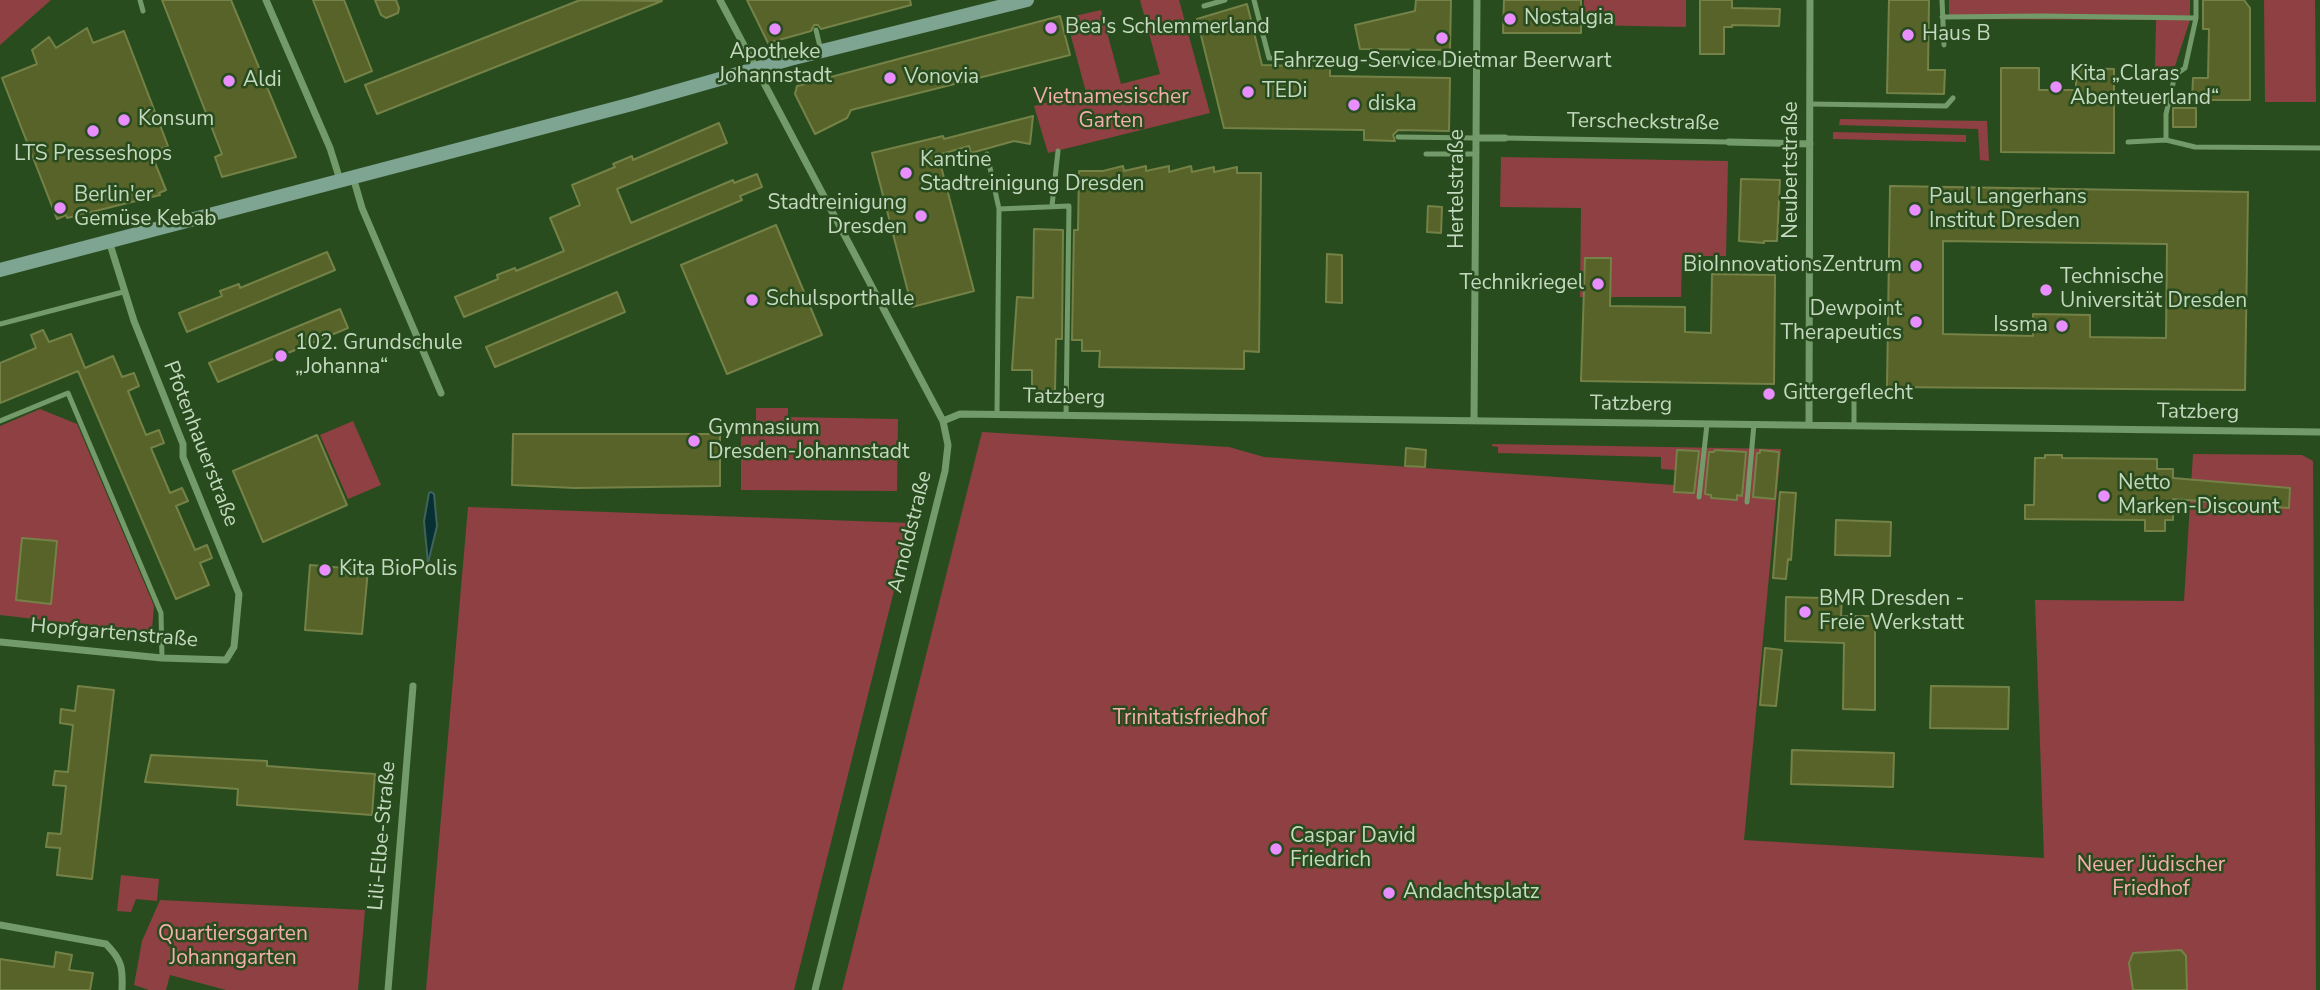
<!DOCTYPE html>
<html>
<head>
<meta charset="utf-8">
<style>
  body { margin:0 }
  canvas { display:block; background:#284c1e }
</style>
</head>
<body>
<canvas width="2320" height="990"></canvas>
<script>
const ctx = document.querySelector('canvas').getContext('2d');
ctx.lineJoin = 'round';
function fill(path, color) {
  ctx.fillStyle = color;
  ctx.fill(path, 'evenodd');
}
function trace(path, color, width, dash) {
  ctx.strokeStyle = color;
  ctx.lineWidth = width;
  ctx.lineCap = dash ? 'butt' : 'round';
  ctx.setLineDash(dash || []);
  ctx.stroke(path);
}
function drawText(font, color, halo, rows, align = 'center') {
  ctx.font = font + ' "Nunito Sans",sans-serif';
  ctx.lineWidth = 5;
  ctx.setLineDash([]);
  ctx.textBaseline = 'middle';
  ctx.strokeStyle = halo;
  ctx.fillStyle = color;
  for (const [text, x, y, turn = 0] of rows) {
    ctx.save();
    ctx.translate(x, y);
    ctx.rotate((+turn || 0) * Math.PI / 180);
    ctx.textAlign = isNaN(turn) ? turn : align;
    if (halo) ctx.strokeText(text, 0, 0);
    ctx.fillText(text, 0, 0);
    ctx.restore();
  }
}
const green = new Path2D(`
  M0 0H51L0 45Z
  M1140 0H1179L1210 113 1048 153 1034 106 1086 92 1066 18 1101 10 1121 84 1160 74Z
  M1584 0H1686V27L1584 25Z
  M1949 0H2190V20L2175 66 2155 67 2156 20 1949 19Z
  M2264 0H2315L2316 102H2265Z
  M1840 119 1987 121 1989 161 1980 160 1978 129 1839 125Z
  M1833 132 1966 135V142L1833 139Z
  M1501 157 1728 161 1726 256H1682L1681 297H1580L1581 208 1500 207Z
  M756 408H788V417L898 419 897 491 741 490V430H756Z
  M40 409 77 424 154 606 152 629 147 632 0 615V426Z
  M353 421 381 485 348 499 320 435Z
  M982 432 1229 447 1264 457 1674 485 1675 470 1661 469V457L1498 453V447L1492 446V444L1781 449 1744 840 2044 858 2035 600 2184 601 2193 454 2302 455 2313 461 2316 990H842Z
  M468 507 911 523 794 990H426Z
  M121 875 159 879 157 901 136 899 131 912 117 911Z
  M160 900 365 910 358 990H226L170 975 166 990H149L134 985 142 941Z`);
const water = new Path2D(`
  M431 492 434 494 437 526 428 563 424 521 429 493Z`);
const building = new Path2D(`
  M162 0H231L296 157 222 177 215 157 222 154Z
  M313 0H344L372 71 345 82Z
  M375 0H396L399 8 398 13 386 18 381 15Z
  M580 0 662 1 377 114 365 85Z
  M747 0H910L911 5 821 29 818 25H814L811 31 768 43Z
  M1416 0H1451L1450 50 1360 49 1355 25 1415 11Z
  M1504 0H1581V33H1503Z
  M1700 0H1732V8L1780 9 1779 26 1732 25V27H1724V54H1700Z
  M1889 0H1929L1928 70H1945L1944 94 1887 93Z
  M2203 0H2244L2250 8V100H2192L2193 78H2208L2209 29H2203Z
  M1247 4 1262 65 1330 67V76L1450 78 1449 131 1398 130 1393 135 1395 141 1364 140V130L1224 128 1197 19Z
  M1060 16 1070 55 851 110 847 118 815 134 795 94 797 86Z
  M87 28 93 43 124 31 168 146 151 153 166 190 159 193 160 195 67 218 66 215 57 219 2 78 37 64 32 50 49 37 56 48Z
  M2001 68H2039V90H2076V68L2114 69V153L2001 152Z
  M2173 108H2196V127H2173Z
  M1033 116 1030 144 1014 141 971 153 969 146 938 155 974 291 912 307 872 153 943 136 944 139Z
  M719 123 727 143 617 189 631 223 733 180 734 183 757 174 762 187 740 196 742 200 464 317 455 297 498 279 497 275 515 268 516 271 564 251 550 218 580 205 572 185 615 167 613 164 632 156 633 160Z
  M1123 166 1124 171 1146 166V171L1169 166V172L1191 166 1192 172 1214 167V172L1237 167V173H1261L1259 352 1244 351V369L1099 367 1100 351H1082V340H1072L1074 230H1078L1079 171H1103Z
  M1741 179 1780 180 1777 241H1764V243L1739 241Z
  M1890 186 2248 192 2245 390 1887 387ZM1943 241 2167 244 2166 338 2090 337V315L2033 314V336L1943 334Z
  M1428 206 1442 207 1441 233 1427 232Z
  M776 225 822 335 727 374 681 265Z
  M1034 229 1063 230 1062 339H1056L1055 391H1032V370H1012L1017 297 1033 298Z
  M327 252 335 270 187 332 179 313 222 296 220 291 239 284 240 288Z
  M1327 254 1342 255V303L1326 302Z
  M1585 258H1611L1610 306 1685 307V332L1711 333 1712 274 1775 275 1774 384 1581 381Z
  M617 292 625 312 495 367 486 347Z
  M340 309 348 328 218 382 209 363Z
  M43 330 49 342 71 334 85 368 113 356 122 377 134 373 139 386 128 391 146 435 159 430 164 443 151 448 170 493 182 488 188 501 176 506 195 550 207 545 212 558 200 563 209 585 176 599 78 371 0 403V363L36 348 31 335Z
  M513 434H720V486L575 488 512 485Z
  M317 435 347 505 263 542 233 471Z
  M1406 448 1426 450 1425 467 1405 466Z
  M1677 450 1699 451 1694 493 1674 492Z
  M1715 450 1746 452 1742 496 1737 495V500L1711 498V495L1705 494 1709 452H1714Z
  M1760 450 1779 452 1775 499 1753 497 1757 453H1760Z
  M2045 455H2062V458L2157 459V469H2173V478L2290 488 2289 508 2173 499V520H2165V531H2145V520L2025 519V505H2034L2035 458H2045Z
  M1780 492 1796 493 1791 560 1788 559 1786 579 1773 578Z
  M1836 520 1891 522 1890 556 1835 555Z
  M22 538 57 541 51 604 16 600Z
  M310 565 368 570 362 634 305 630Z
  M1822 594 1842 595 1841 616H1875V710L1843 709 1844 643 1785 641 1786 597 1822 598Z
  M1765 648 1782 650 1776 706 1760 705Z
  M78 686 114 690 92 879 57 875 60 848 46 847 48 833 61 834 66 786 53 785 55 771 68 772 73 725 60 723 61 709 75 711Z
  M1931 686 2009 687 2008 729 1930 728Z
  M1792 750 1894 753 1893 787 1791 784Z
  M151 755 267 761V766L375 774 372 815 237 805 238 789 145 782Z
  M2181 950 2186 956 2187 990H2133L2129 963 2133 953Z
  M56 952 72 955 69 970 93 973 90 990H0V959L54 967Z`);
const lane = new Path2D(`
  M140 0 143 11
  M1254 0 1269 58 1476 64
  M1942 0 1944 45
  M2196 0V18L2185 68 2175 75 2166 114V140L2195 147 2320 148
  M1204 6 1225 0
  M1942 17 2041 16 2196 18
  M816 30 821 51
  M1810 104 1946 106 1953 98
  M1398 137 1476 138
  M1505 138 1729 142
  M2128 142 2166 140
  M987 154 999 209 997 414
  M1426 154H1476
  M1052 206 1058 151
  M999 209 1069 206 1066 415
  M0 324 123 292
  M0 421 68 393 161 613 162 658
  M1854 426V398
  M1699 497 1707 424
  M1747 502 1754 424`);
const street = new Path2D(`
  M266 0 330 148 340 180
  M720 0 943 421 948 445 945 471 815 990
  M1476 138H1505
  M1729 142 1810 144
  M353 177 362 208 441 393
  M943 421 960 414 2320 432
  M1474 421 1477 0
  M1809 425 1810 0
  M0 642 162 658 226 660 234 647 239 594 183 457V444L134 321 109 241
  M0 925 106 944C122 960 123 968 122 990
  M388 990 413 686`);
const secondary = new Path2D(`
  M0 270 632 104 790 59 1027 0`);
const markers = [
  [1510,19,7,"#e88eff"],
  [1051,28,7,"#e88eff"],
  [775,29,7,"#e88eff"],
  [1908,35,7,"#e88eff"],
  [1442,38,7,"#e88eff"],
  [890,78,7,"#e88eff"],
  [229,81,7,"#e88eff"],
  [2056,87,7,"#e88eff"],
  [1248,92,7,"#e88eff"],
  [1354,105,7,"#e88eff"],
  [124,120,7,"#e88eff"],
  [93,131,7,"#e88eff"],
  [906,173,7,"#e88eff"],
  [60,208,7,"#e88eff"],
  [1915,210,7,"#e88eff"],
  [921,216,7,"#e88eff"],
  [1916,266,7,"#e88eff"],
  [1598,284,7,"#e88eff"],
  [2046,290,7,"#e88eff"],
  [752,300,7,"#e88eff"],
  [1916,322,7,"#e88eff"],
  [2062,326,7,"#e88eff"],
  [281,356,7,"#e88eff"],
  [1769,394,7,"#e88eff"],
  [694,441,7,"#e88eff"],
  [2104,496,7,"#e88eff"],
  [325,570,7,"#e88eff"],
  [1805,612,7,"#e88eff"],
  [1276,849,7,"#e88eff"],
  [1389,893,7,"#e88eff"]
];
const poiNames = [
  ["Nostalgia",1524,19],
  ["Bea's Schlemmerland",1065,28],
  ["Haus B",1922,35],
  ["Apotheke",775,53,"center"],
  ["Johannstadt",775,77,"center"],
  ["Fahrzeug-Service Dietmar Beerwart",1442,62,"center"],
  ["Kita „Claras",2070,75],
  ["Abenteuerland“",2070,99],
  ["Vonovia",904,78],
  ["Aldi",243,81],
  ["TEDi",1262,92],
  ["diska",1368,105],
  ["Konsum",138,120],
  ["LTS Presseshops",93,155,"center"],
  ["Kantine",920,161],
  ["Stadtreinigung Dresden",920,185],
  ["Berlin'er",74,196],
  ["Gemüse Kebab",74,220],
  ["Paul Langerhans",1929,198],
  ["Institut Dresden",1929,222],
  ["Stadtreinigung",907,204,"right"],
  ["Dresden",907,228,"right"],
  ["BioInnovationsZentrum",1902,266,"right"],
  ["Technische",2060,278],
  ["Universität Dresden",2060,302],
  ["Technikriegel",1584,284,"right"],
  ["Schulsporthalle",766,300],
  ["Dewpoint",1902,310,"right"],
  ["Therapeutics",1902,334,"right"],
  ["Issma",2048,326,"right"],
  ["102. Grundschule",295,344],
  ["„Johanna“",295,368],
  ["Gittergeflecht",1783,394],
  ["Gymnasium",708,429],
  ["Dresden-Johannstadt",708,453],
  ["Netto",2118,484],
  ["Marken-Discount",2118,508],
  ["Kita BioPolis",339,570],
  ["BMR Dresden -",1819,600],
  ["Freie Werkstatt",1819,624],
  ["Caspar David",1290,837],
  ["Friedrich",1290,861],
  ["Andachtsplatz",1403,893]
];
const parkNames = [
  ["Vietnamesischer",1111,98],
  ["Garten",1111,122],
  ["Trinitatisfriedhof",1190,719],
  ["Neuer Jüdischer",2151,866],
  ["Friedhof",2151,890],
  ["Quartiersgarten",233,935],
  ["Johanngarten",233,959]
];
const streetNames = [
  ["Terscheckstraße",1643,123,1],
  ["Neubertstraße",1792,170,-90],
  ["Hertelstraße",1458,189,-90],
  ["Tatzberg",1064,398,1],
  ["Tatzberg",1631,405,1],
  ["Tatzberg",2198,413,1],
  ["Pfotenhauerstraße",200,444,69],
  ["Arnoldstraße",911,532,-76],
  ["Hopfgartenstraße",114,634,5],
  ["Lili-Elbe-Straße",383,836,-85]
];
fill(green, '#8e4043');
fill(water, '#073032');
trace(water, '#40635c', 2);
fill(building, '#576328');
trace(building, '#758247', 2);
trace(lane, '#739a69', 5);
trace(street, '#739a69', 7);
trace(secondary, '#7ea492', 14);
for (const [x, y, r, color] of markers) {
  const dot = new Path2D();
  dot.arc(x, y, r, 0, 2 * Math.PI);
  ctx.fillStyle = color;
  ctx.fill(dot);
  trace(dot, '#284c1e', 2.5);
}
drawText('21px', '#c4d9bf', '#284c1e', poiNames, 'left');
drawText('21px', '#f5aeae', '#284c1e', parkNames);
drawText('21px', '#c4d9bf', '#284c1e', streetNames);
</script>
</body>
</html>
